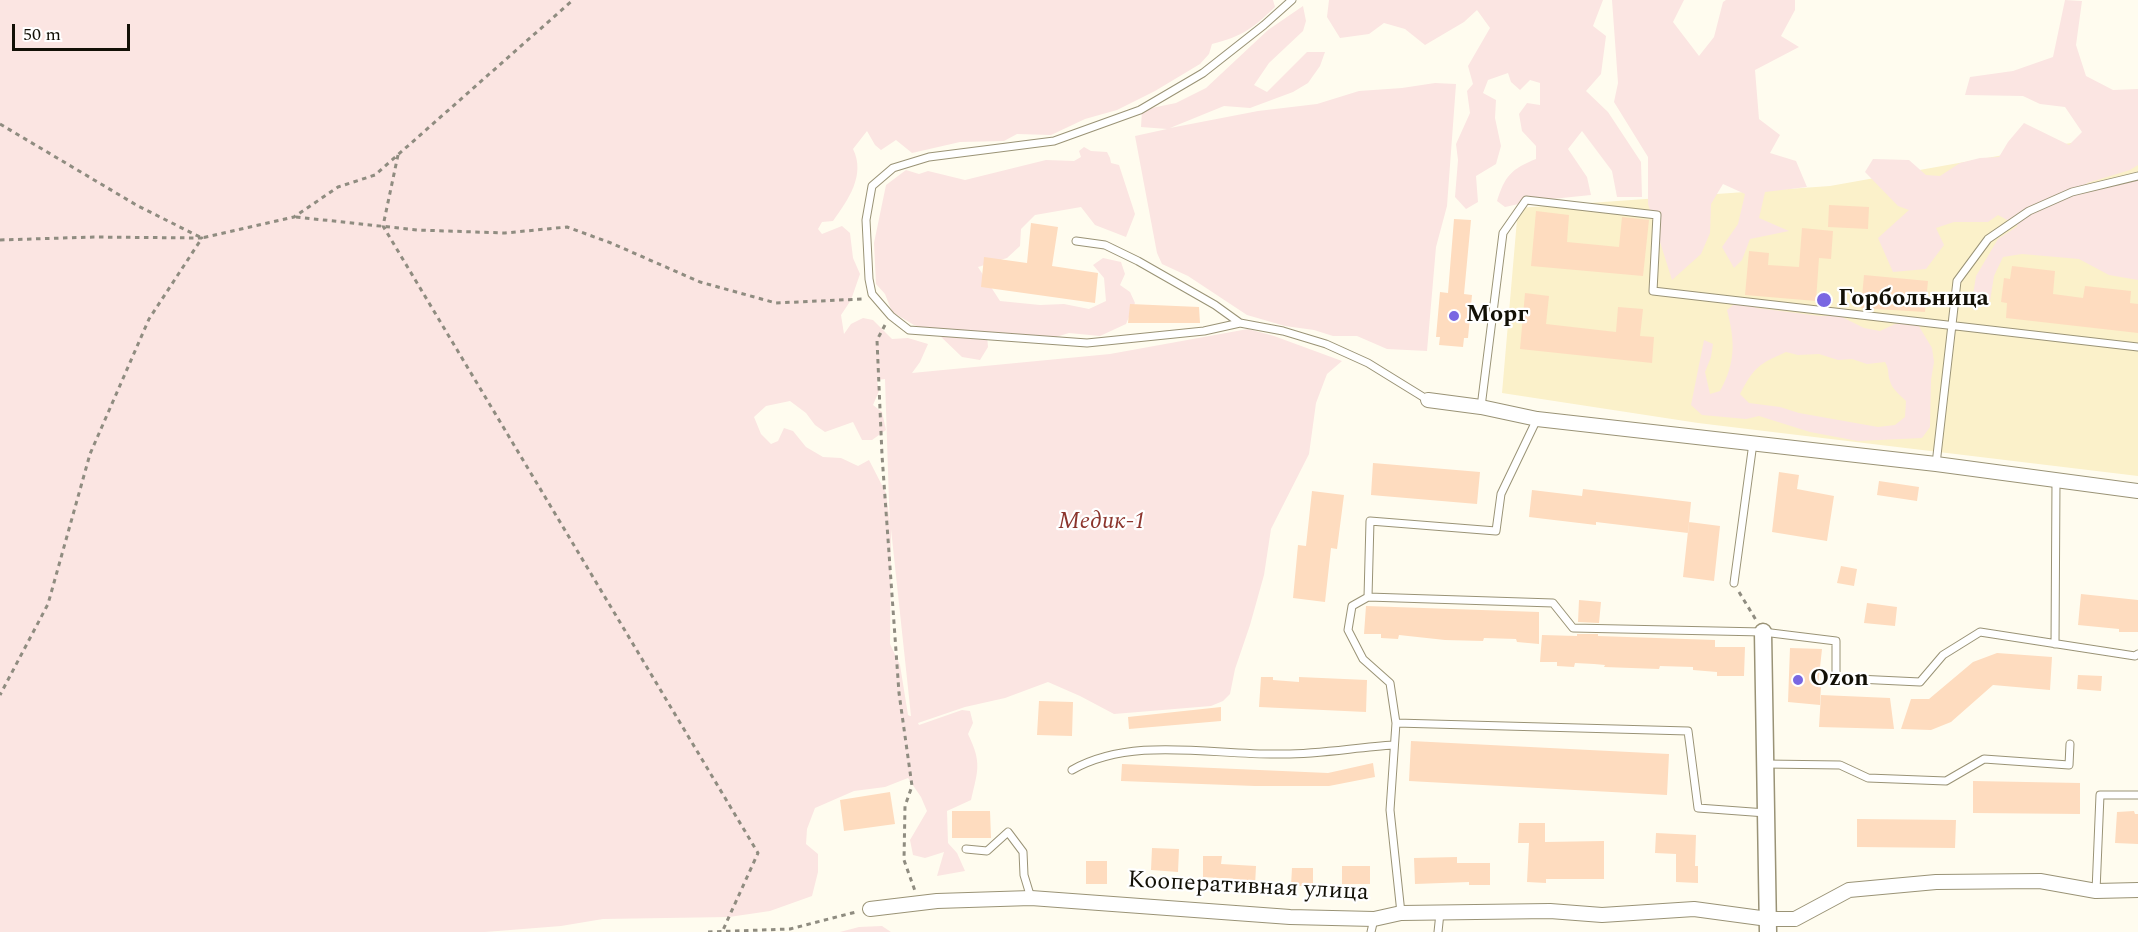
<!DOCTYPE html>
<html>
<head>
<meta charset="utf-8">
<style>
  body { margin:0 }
  #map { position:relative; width:2138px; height:932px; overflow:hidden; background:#fffcef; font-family:Spectral,serif }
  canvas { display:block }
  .scale { position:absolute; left:12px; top:24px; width:118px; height:27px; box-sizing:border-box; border:3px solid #121006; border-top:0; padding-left:8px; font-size:18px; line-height:21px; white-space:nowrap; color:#121006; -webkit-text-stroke:4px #fff; paint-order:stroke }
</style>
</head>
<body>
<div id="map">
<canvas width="2138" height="932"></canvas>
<div class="scale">50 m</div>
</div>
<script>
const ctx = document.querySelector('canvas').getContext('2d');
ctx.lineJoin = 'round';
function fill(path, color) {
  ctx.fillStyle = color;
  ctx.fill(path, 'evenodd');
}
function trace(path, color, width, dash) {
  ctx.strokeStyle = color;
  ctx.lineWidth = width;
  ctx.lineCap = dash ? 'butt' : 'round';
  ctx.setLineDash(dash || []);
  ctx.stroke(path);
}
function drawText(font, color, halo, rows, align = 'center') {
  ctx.font = font + ' Spectral,serif';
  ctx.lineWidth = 4.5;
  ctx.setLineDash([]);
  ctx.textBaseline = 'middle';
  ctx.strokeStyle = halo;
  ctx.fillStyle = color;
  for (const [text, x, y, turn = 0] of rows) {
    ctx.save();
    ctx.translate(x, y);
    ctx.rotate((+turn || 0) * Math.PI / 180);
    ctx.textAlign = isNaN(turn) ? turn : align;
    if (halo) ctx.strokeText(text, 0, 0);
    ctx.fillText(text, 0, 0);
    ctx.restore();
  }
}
const built = new Path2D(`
  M2138 131V476L1698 423 1502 393 1518 208 1830 186Z`);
const green = new Path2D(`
  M0 0H1273L1275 7C1252 29 1243 36 1212 44L1209 54 1200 64 1155 91 1117 110 1085 119 1051 135 1017 134 1004 141 960 142 912 153 896 140 881 150 875 145 867 131 853 149C866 175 848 200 833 221L822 222 818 229 822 234 842 226 850 233 853 258 860 274 851 300 841 315 844 334 851 324 863 318 873 320 892 339 908 338 928 344 920 362 912 373 1110 354 1248 329 1274 336 1342 361 1327 374 1316 403 1309 454 1271 529 1264 575 1250 625 1235 669 1230 694 1223 701 1211 706 1114 714 1080 696 1048 682 1005 698 965 707 918 723 919 725 962 710 970 711 973 723 968 734C982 763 978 770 971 800L947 811 948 843 957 853 965 871 937 876 944 852 925 858 913 855 910 840 927 811 921 797 908 778 885 787 854 791 815 808 807 829 806 844 818 854V872L812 896 770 911 729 917 603 919 561 926 485 932H0ZM885 379 889 502 890 522 886 493 869 460 858 466 841 458 823 457 806 447 793 431 784 428 778 441 771 444 761 434 754 417 766 406 790 401 806 413 815 425 825 432 853 422 862 440H872L886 430 882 412 873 405 879 391 877 380ZM891 529 911 716H910L908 715 900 665 890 644Z
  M1329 0H1603L1593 26 1606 36 1601 74 1586 91 1608 112 1641 162 1642 197H1617L1612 171 1582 131 1568 149 1587 177 1591 195 1532 201 1505 207 1497 201C1505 176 1511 169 1536 159V146L1522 131 1519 114 1527 103 1540 105V83L1530 80 1520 90 1511 82 1508 73 1488 80 1483 93 1496 100 1495 118 1501 146 1496 164 1476 176 1478 202 1466 209 1455 197 1458 160 1456 144 1470 113 1467 91 1473 84 1468 66 1490 28 1477 10 1464 22 1425 45 1405 29 1384 23 1369 34 1340 38 1327 17Z
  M1612 0H1684L1673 22 1699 56 1714 37 1723 2 1726 0H1795V10L1781 36 1799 47 1755 70 1759 119 1780 135 1770 153 1796 161 1807 187 1765 192 1759 218 1789 231 1750 239 1742 260 1734 268 1722 247 1738 224 1745 194 1723 184 1711 204 1710 233 1701 254 1672 280 1648 204V157L1614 102 1618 83Z
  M2065 0 2082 1 2076 45 2086 76 2113 90 2138 89V165L2130 170 2087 183 2082 192 2094 191 2132 177 2138 178V280L2109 275 2079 259 2022 254 2003 257 1994 276 1990 301 1971 308 1976 276 1998 239 2018 226 1998 215 1988 222H1954L1936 228 1944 245 1926 269 1893 272 1878 238 1909 210 1898 206 1865 172 1873 159 1909 160 1926 175 1940 176 1960 163 1980 158 1999 157 2008 142 2024 123 2069 145 2082 132 2065 107 2040 104 2023 96 1965 95 1970 77 2013 71 2053 57Z
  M1303 6 1306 21 1303 31 1269 63 1254 85 1267 92 1307 52H1325L1320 66 1308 83 1293 92 1250 108 1224 106 1170 128 1258 111 1317 104 1359 91 1402 88 1435 83 1456 84 1447 206 1436 247 1427 351 1387 349 1357 336H1333L1314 330 1285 326 1247 315 1188 276 1162 264 1157 253 1135 136 1167 129 1141 127 1142 110 1176 103 1206 88 1268 30Z
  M1084 147 1091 151 1107 152 1110 158 1111 163 1119 165 1135 214 1126 237 1095 225 1081 207 1035 215 1021 229 1020 246 1007 258 978 267 1000 301 1040 305 1064 304 1089 309 1106 301 1104 278 1093 265 1103 258 1121 262 1125 274 1120 285 1130 292 1135 303 1126 324 1100 336 1069 333 1043 341 987 335 988 347 980 360 962 357 937 333 914 325 892 312 885 294 876 284 874 243 886 185 906 170 919 174 928 171 965 180 1046 160 1074 161 1081 157 1079 151Z
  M1739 300 1757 308 1820 316H1840L1864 328 1880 331 1895 324 1917 323 1932 348 1934 362 1931 380 1930 427 1922 438 1858 441 1810 432 1759 416 1746 419 1702 415 1691 405 1704 340 1713 344 1711 357 1705 372 1710 394 1720 391C1736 362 1735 341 1727 310ZM1786 352 1798 355 1819 354 1838 360 1852 359 1867 364 1885 362C1890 371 1887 373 1890 381 1892 389 1900 395 1906 401L1905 417 1895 425 1878 427 1799 413 1780 407 1749 403 1740 394C1754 367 1759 364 1786 352Z
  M882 926 891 932H840L859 927Z`);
const building = new Path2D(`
  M1829 205 1869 207 1868 229 1828 227Z
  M1536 211 1569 215 1567 242 1619 247 1622 217 1649 220 1643 276 1531 266Z
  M1454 219 1471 220 1464 294 1472 295 1468 338H1464L1463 347 1439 345 1440 337H1436L1440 292 1448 293Z
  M1031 223 1058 227 1052 266 1098 273 1095 303 981 287 984 257 1027 263Z
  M1802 228 1833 231 1831 259 1819 258 1816 301 1745 295 1749 251 1769 253 1768 265 1799 267Z
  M2012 266 2055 271 2053 294 2083 298 2085 286 2131 291 2130 303 2138 304V333L2006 318 2007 303 2001 302 2004 278 2010 279Z
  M1864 275 1928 281 1925 312 1861 308Z
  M1525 293 1549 296 1546 324 1616 332 1618 307 1643 309 1640 336 1654 337 1652 363 1520 349Z
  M1130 304 1199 307 1200 323H1128Z
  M1373 463 1480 472 1477 504 1371 495Z
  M1779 472 1799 475 1797 489 1834 496 1827 541 1772 532Z
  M1879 481 1919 487 1917 501 1877 495Z
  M1583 489 1691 502 1688 533 1596 522V525L1529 517 1532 490 1582 496Z
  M1312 491 1344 495 1337 549 1331 548 1325 602 1293 598 1298 545 1306 546Z
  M1689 522 1720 526 1714 581 1683 577Z
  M1841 566 1857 569 1854 586 1837 583Z
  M2081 594 2138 600V632H2119V629L2078 625Z
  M1579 600 1601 602 1599 623 1578 622Z
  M1867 603 1897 607 1895 626 1864 623Z
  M1366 606 1539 612V644L1517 642 1516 639 1484 638 1483 641 1445 640 1399 635 1398 639 1381 638V634H1364Z
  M1577 634H1598V636L1715 640V647H1745L1744 676H1717V672L1693 670V667L1660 666 1659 669 1604 667 1605 665 1594 664 1575 663 1574 667 1557 666V662H1540L1542 635 1577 636Z
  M1790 648 1822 649 1818 686H1821L1820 705 1788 702Z
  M1997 653 2052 657 2050 690 1993 685 1951 722 1931 730 1901 729 1911 699H1929L1973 662Z
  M2078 675 2102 676 2101 691 2077 689Z
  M1261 677H1273V680L1299 682V677L1367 680 1366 712 1259 707Z
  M1821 695 1890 698 1894 729 1819 727Z
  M1039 701 1073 702 1072 736 1037 735Z
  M1221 707V721L1129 729 1128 717Z
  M1411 741 1669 754 1667 795 1409 781Z
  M1373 763 1375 777 1329 786H1255L1121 781 1122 764 1328 773Z
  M1973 781 2080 783V814L1973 813Z
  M890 792 895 824 844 831 840 800Z
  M952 811H990L991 838H952Z
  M2134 811 2135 814H2138V844L2115 843 2117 812Z
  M1857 819 1956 820 1955 848 1857 847Z
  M1519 823H1545V842L1604 841V879H1546V883L1527 882 1529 843H1518Z
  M1656 833 1696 835 1695 866H1698V883L1676 882V854L1655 853Z
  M1152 848 1179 849 1178 872 1151 870Z
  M1203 856H1222L1221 864 1256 866 1255 886 1236 885V879L1203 877Z
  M1457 857V863H1490V885H1469V882L1415 884 1414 858Z
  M1086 861H1107V884H1086Z
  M1342 866H1370V884H1342Z
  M1292 868H1313V886H1291Z`);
const path = new Path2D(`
  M0 124 138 206 202 238 294 217 338 187 375 175 573 0
  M398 155 383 226 758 853 723 930
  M296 217 417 230 505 233 567 227 611 243 700 282 776 303 862 299
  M0 240 94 237 202 238 149 319 90 454 48 604 0 695
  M885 325 877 340 882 455 899 693 912 786 905 806 904 860 915 891
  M1739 592 1756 620
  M708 932 790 929 856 912`);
const service = new Path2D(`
  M1076 241 1105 245 1138 261 1215 305 1240 323 1283 331 1326 344 1368 363 1428 400
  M1240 323 1204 331 1087 343 909 330 891 316 872 294 869 279 866 220 872 186 893 168 929 157 1054 141 1140 110 1203 73 1264 25 1292 0
  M1481 407 1503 233 1526 200 1657 215 1653 291 2138 347
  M1936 464 1957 281 1988 239 2029 211 2072 192 2138 176
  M1734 583 1753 443
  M1368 597 1370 521 1496 531 1501 494 1537 419
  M2055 644 2056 481
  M1396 723 1688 731 1698 808 1766 813
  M1765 764 1840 765 1868 778 1946 781 1984 759 2069 765 2070 744
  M1072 770C1134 735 1215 756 1284 754 1321 754 1358 747 1394 745
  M966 849 987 851 1008 832 1023 852 1024 875 1031 898
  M2096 891 2100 795H2138
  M1401 913 1390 810 1396 723 1390 683 1363 659 1348 630 1352 606 1368 597 1553 603 1573 628 1763 632 1836 641V678L1920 682 1943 655 1980 632 2135 656 2138 654
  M1371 932 1374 919
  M1438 932 1440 913`);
const minor = new Path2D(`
  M1428 400 1481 407 1537 419 1936 464 2138 491
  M870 909 937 901 1031 898 1290 917 1374 919 1401 913 1550 911 1602 915 1694 909 1768 919H1795L1849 890 1936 882 2040 881 2096 891 2138 890`);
const tertiary = new Path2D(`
  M1763 632 1768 932`);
const markers = [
  [1824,300,8,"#7967e2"],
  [1454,316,6,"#7967e2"],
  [1798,680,6,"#7967e2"]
];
const poiNames = [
  ["Горбольница",1838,300],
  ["Морг",1466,316],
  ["Ozon",1810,680]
];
const parkNames = [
  ["Медик-1",1102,523]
];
const streetNames = [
  ["Кооперативная улица",1248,888,3]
];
fill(built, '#fbf1ca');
fill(green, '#fbe5e2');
fill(building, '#fedcbf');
trace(service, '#9a9376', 9);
trace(minor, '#9a9376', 16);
trace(tertiary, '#9a9376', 19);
trace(path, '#8f8c80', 3, [4.5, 4.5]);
trace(service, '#fff', 7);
trace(minor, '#fff', 14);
trace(tertiary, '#fff', 16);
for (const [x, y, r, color] of markers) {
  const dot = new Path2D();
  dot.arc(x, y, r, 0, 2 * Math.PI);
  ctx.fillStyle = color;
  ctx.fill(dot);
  trace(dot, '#fff', 2);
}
drawText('bold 24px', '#121006', '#fff', poiNames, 'left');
drawText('italic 24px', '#8c352d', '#fff', parkNames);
drawText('24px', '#121006', '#fff', streetNames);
</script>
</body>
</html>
